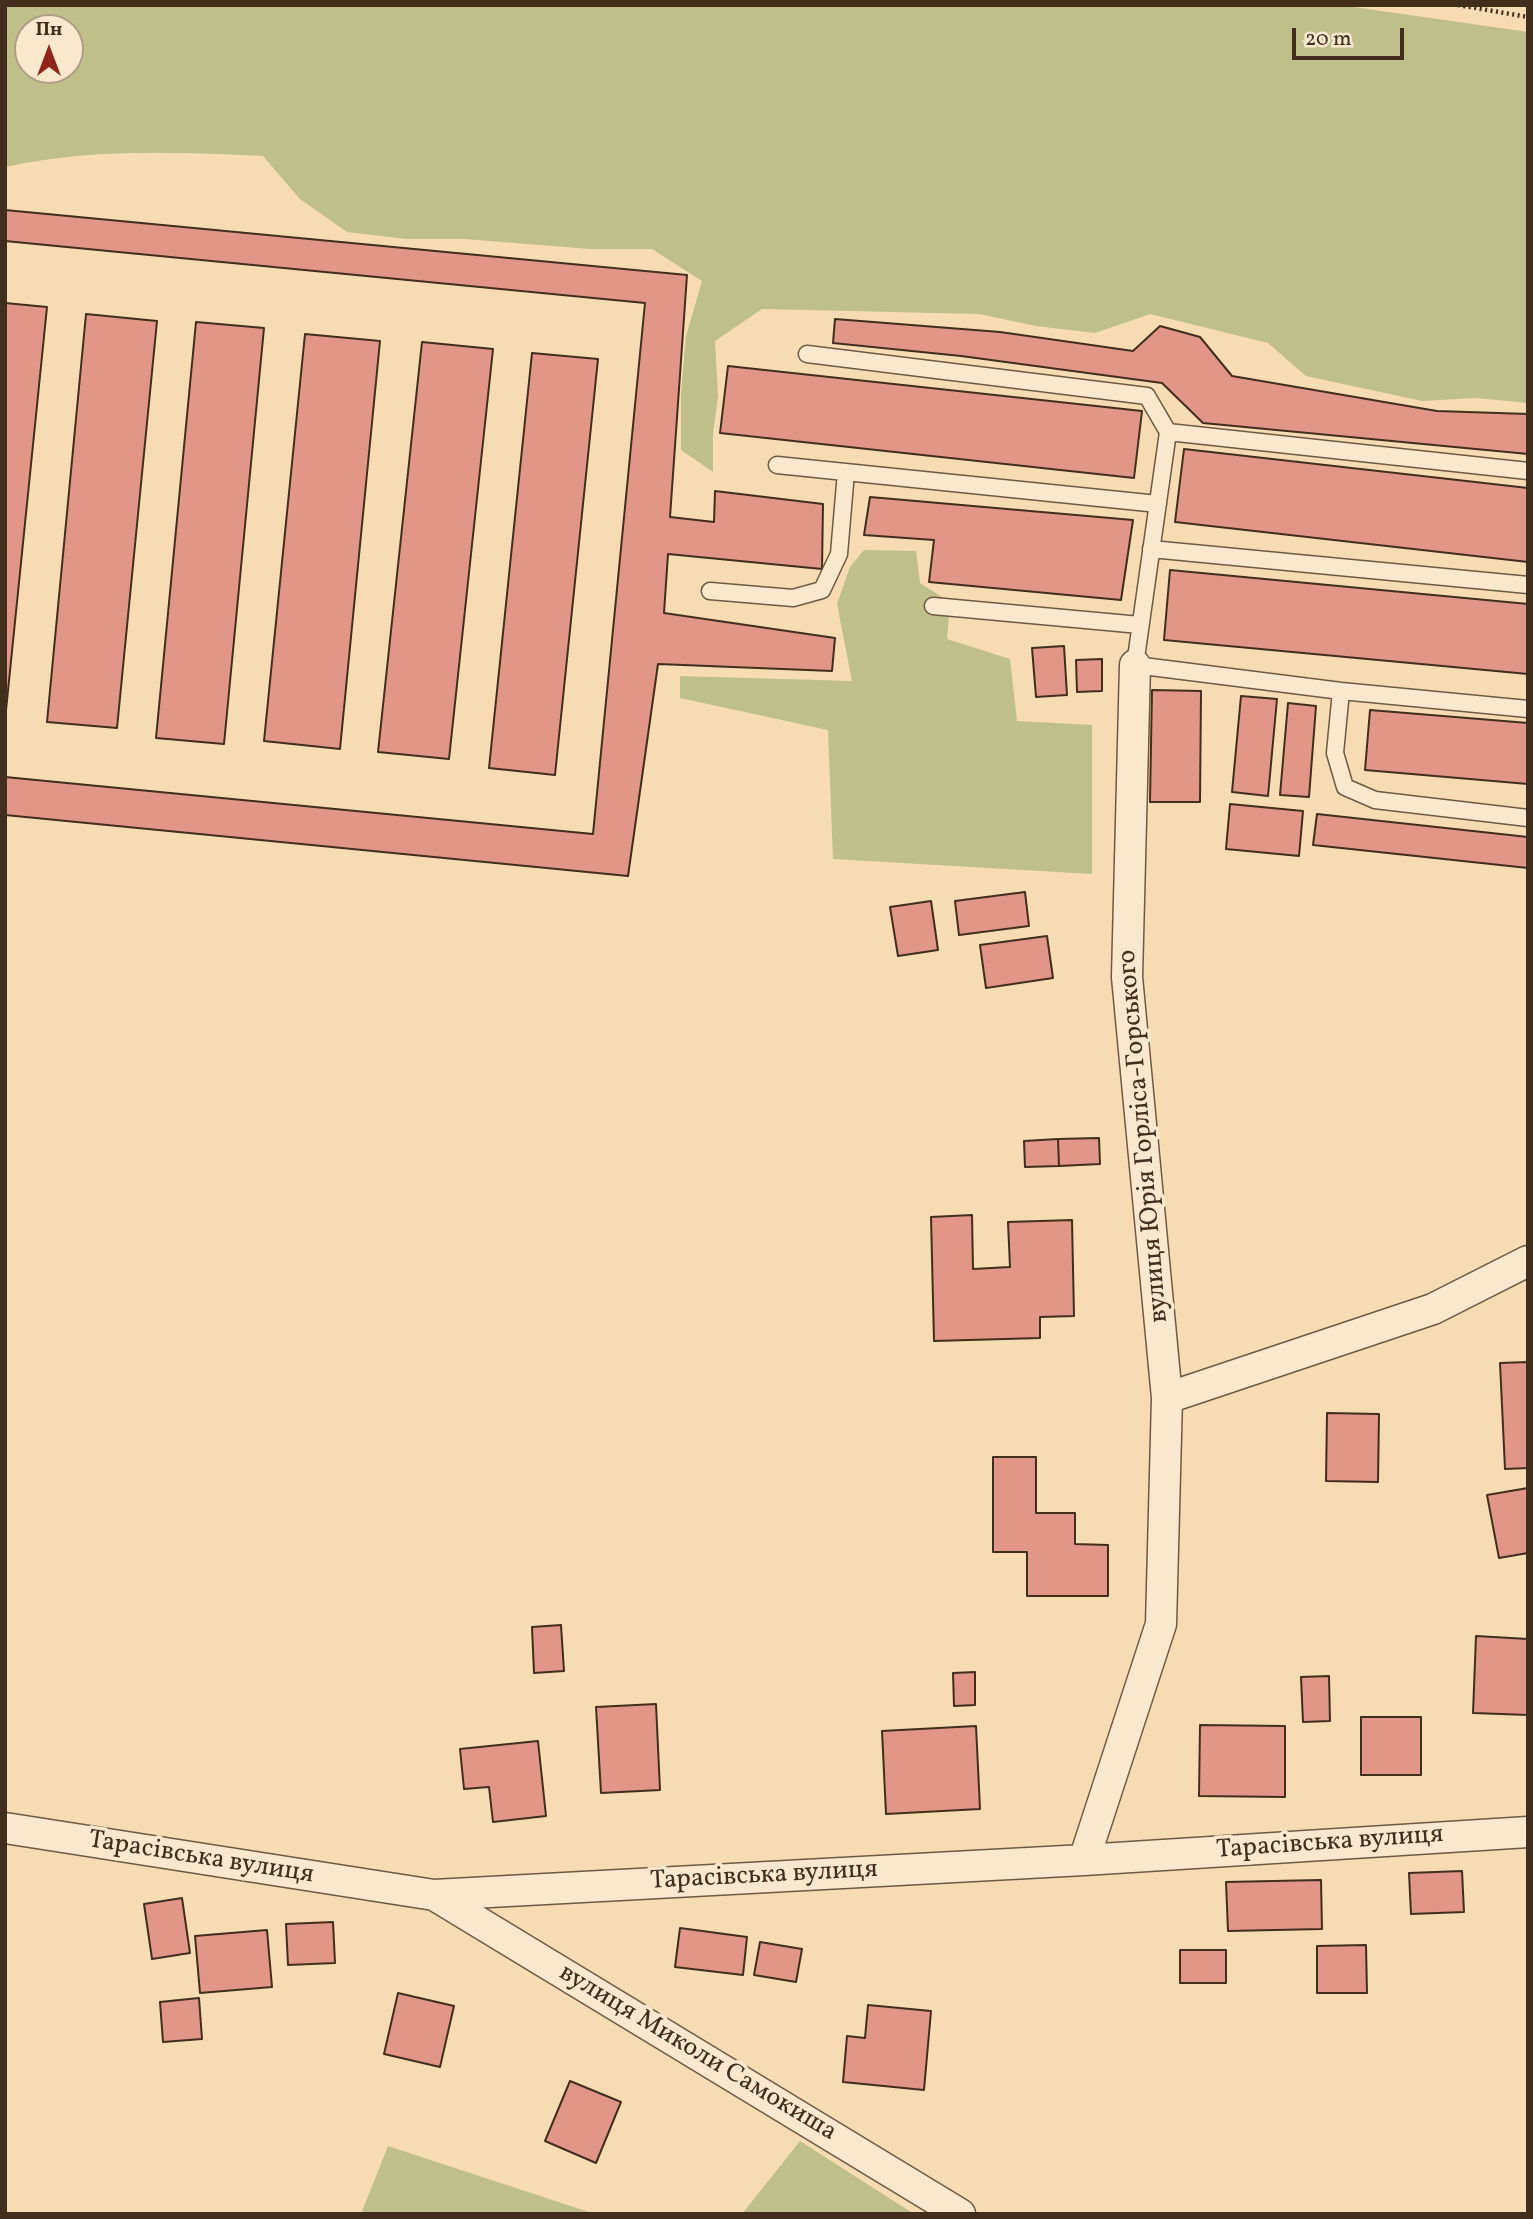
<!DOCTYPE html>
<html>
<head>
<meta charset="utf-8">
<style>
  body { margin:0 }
  #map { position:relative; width:1533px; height:2219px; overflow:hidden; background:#f6dbb3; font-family:Vollkorn,serif }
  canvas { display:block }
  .frame { position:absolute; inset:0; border:7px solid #412e1d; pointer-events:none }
  .north { position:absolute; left:14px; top:14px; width:70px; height:70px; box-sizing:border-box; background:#f9e8ce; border:2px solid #af9e87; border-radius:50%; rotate:0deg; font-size:19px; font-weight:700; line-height:28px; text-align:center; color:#412e1d }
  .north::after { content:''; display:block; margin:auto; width:24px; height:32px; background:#8f2418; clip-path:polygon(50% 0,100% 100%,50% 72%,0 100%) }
  .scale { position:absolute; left:1292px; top:28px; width:112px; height:32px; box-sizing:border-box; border:4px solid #412e1d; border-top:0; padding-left:9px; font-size:21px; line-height:24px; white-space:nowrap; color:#412e1d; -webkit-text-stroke:5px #f9e8ce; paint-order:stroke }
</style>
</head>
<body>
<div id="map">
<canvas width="1533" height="2219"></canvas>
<div class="frame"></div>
<div class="north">Пн</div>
<div class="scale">20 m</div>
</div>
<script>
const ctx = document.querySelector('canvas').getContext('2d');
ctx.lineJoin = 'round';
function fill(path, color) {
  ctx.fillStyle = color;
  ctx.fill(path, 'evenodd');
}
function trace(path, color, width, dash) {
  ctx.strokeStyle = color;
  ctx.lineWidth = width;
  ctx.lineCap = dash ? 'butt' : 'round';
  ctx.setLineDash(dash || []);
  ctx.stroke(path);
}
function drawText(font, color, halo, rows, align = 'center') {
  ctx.font = font + ' Vollkorn,serif';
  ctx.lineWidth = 7;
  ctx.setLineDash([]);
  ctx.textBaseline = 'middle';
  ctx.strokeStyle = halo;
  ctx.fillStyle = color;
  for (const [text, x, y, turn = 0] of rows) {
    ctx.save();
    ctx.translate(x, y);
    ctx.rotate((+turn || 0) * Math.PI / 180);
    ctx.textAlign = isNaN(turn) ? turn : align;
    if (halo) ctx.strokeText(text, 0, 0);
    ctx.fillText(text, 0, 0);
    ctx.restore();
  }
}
const green = new Path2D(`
  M5 5H1340L1528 32V403L1476 398 1422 401 1306 376 1268 343 1150 314 1095 333 1036 326 979 314 762 309 715 341 718 396 713 434V472L681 450V393L686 336 702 281 652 249H590L464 239H407L347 232 300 199 263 156C177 152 90 148 5 167ZM28 28H70V70H28Z
  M864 550 916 551 920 583 950 602 947 639 1010 659 1017 721 1092 725V874L833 859 828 730 680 698V676L852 681 837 604 850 567Z
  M800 2141 914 2214H742Z
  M388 2146 595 2214H361Z`);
const building = new Path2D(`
  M5 210 687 275 670 517 714 522 715 491 823 504 822 569 668 554 664 613 835 638 832 671 658 664 628 876 5 815V777L593 834 645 303 5 241Z
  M5 303 47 307 5 720Z
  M86 314 157 321 117 728 47 722Z
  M835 319 1000 332 1133 351 1160 326 1200 337 1232 376 1437 411 1528 414V454L1203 423 1162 383 961 356 833 343Z
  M196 322 264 328 224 744 156 738Z
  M305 334 380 341 340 749 264 741Z
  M422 342 493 349 449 759 378 752Z
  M532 353 598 359 555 775 489 768Z
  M728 366 1142 411 1134 478 720 433Z
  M1184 449 1528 488V562L1175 522Z
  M870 497 1133 520 1121 600 929 582 934 540 864 535Z
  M1170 570 1528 604V674L1164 640Z
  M1064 646 1067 695 1036 697 1032 648Z
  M1102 659V691L1077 692 1076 660Z
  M1152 690 1201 691 1200 802H1150Z
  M1241 696 1277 699 1268 796 1232 792Z
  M1288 703 1316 706 1309 797 1280 795Z
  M1370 710 1528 723V784L1365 770Z
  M1230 804 1303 811 1299 856 1226 849Z
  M1317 814 1528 837V868L1313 845Z
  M1025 892 1029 926 959 935 955 901Z
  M931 901 938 950 898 956 890 907Z
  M1047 936 1053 978 986 988 980 945Z
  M1099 1138 1100 1164 1059 1166 1058 1139Z
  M1058 1139 1059 1166 1025 1167 1024 1141Z
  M972 1215 973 1269 1010 1267 1008 1222 1072 1220 1074 1316 1040 1317V1338L934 1341 931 1217Z
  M1528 1362V1468L1505 1469 1500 1363Z
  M1327 1413 1379 1414 1378 1482 1326 1481Z
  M993 1457H1036V1513H1075V1544L1108 1545V1596H1027V1552H993Z
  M1528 1488V1553L1499 1558 1487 1495Z
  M561 1625 564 1671 534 1673 532 1627Z
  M1476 1636 1528 1639V1715L1473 1713Z
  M975 1672V1705L954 1706 953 1673Z
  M1329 1676 1330 1721 1303 1722 1301 1677Z
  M656 1704 660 1790 601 1793 596 1707Z
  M1361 1717H1421V1775H1361Z
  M1200 1725 1285 1726V1797L1199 1796Z
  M976 1726 980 1809 886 1814 882 1731Z
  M538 1741 546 1816 493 1822 489 1787 464 1789 460 1749Z
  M1462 1871 1464 1912 1411 1914 1409 1873Z
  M1321 1880 1322 1929 1228 1931 1226 1882Z
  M182 1898 190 1953 152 1959 144 1904Z
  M333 1922 335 1963 288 1965 286 1924Z
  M680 1928 747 1937 743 1975 675 1967Z
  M267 1930 272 1987 200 1993 195 1936Z
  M760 1942 802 1949 796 1982 754 1975Z
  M1366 1945 1367 1993H1317V1946Z
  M1180 1950H1226V1983H1180Z
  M398 1993 454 2006 440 2067 384 2054Z
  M199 1998 202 2039 163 2042 160 2002Z
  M868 2005 931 2011 924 2090 843 2082 847 2036 865 2038Z
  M570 2081 621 2102 596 2163 545 2141Z`);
const path = new Path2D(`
  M1458 5 1528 17`);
const service = new Path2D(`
  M807 354 1147 396 1168 432 1528 471
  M1168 432 1135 665 1341 691 1528 709
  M777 465 1158 504
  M1151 549 1528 585
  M710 591 793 598 822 590 839 554 846 472
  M933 606 1140 625
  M1341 691 1335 753 1345 787 1375 800 1528 818`);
const minor = new Path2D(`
  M1167 1398 1433 1309 1528 1261
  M5 1828 434 1895 1084 1860 1528 1832
  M1084 1860 1161 1624 1167 1398 1127 977 1135 665
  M434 1895 960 2214`);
const streetNames = [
  ["вулиця Юрія Горліса-Горського",1145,1136,-95],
  ["Тарасівська вулиця",1330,1844,-4],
  ["Тарасівська вулиця",201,1859,9],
  ["Тарасівська вулиця",764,1877,-3],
  ["вулиця Миколи Самокиша",697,2054,31]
];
fill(green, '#bfbf8a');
fill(building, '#e29687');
trace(building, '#412e1d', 2);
trace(service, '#6e5942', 19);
trace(minor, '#6e5942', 33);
trace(path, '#412e1d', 4.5, [2, 3.5]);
trace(service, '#f9e8ce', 16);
trace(minor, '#f9e8ce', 30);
drawText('26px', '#412e1d', '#f9e8ce', streetNames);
</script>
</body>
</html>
